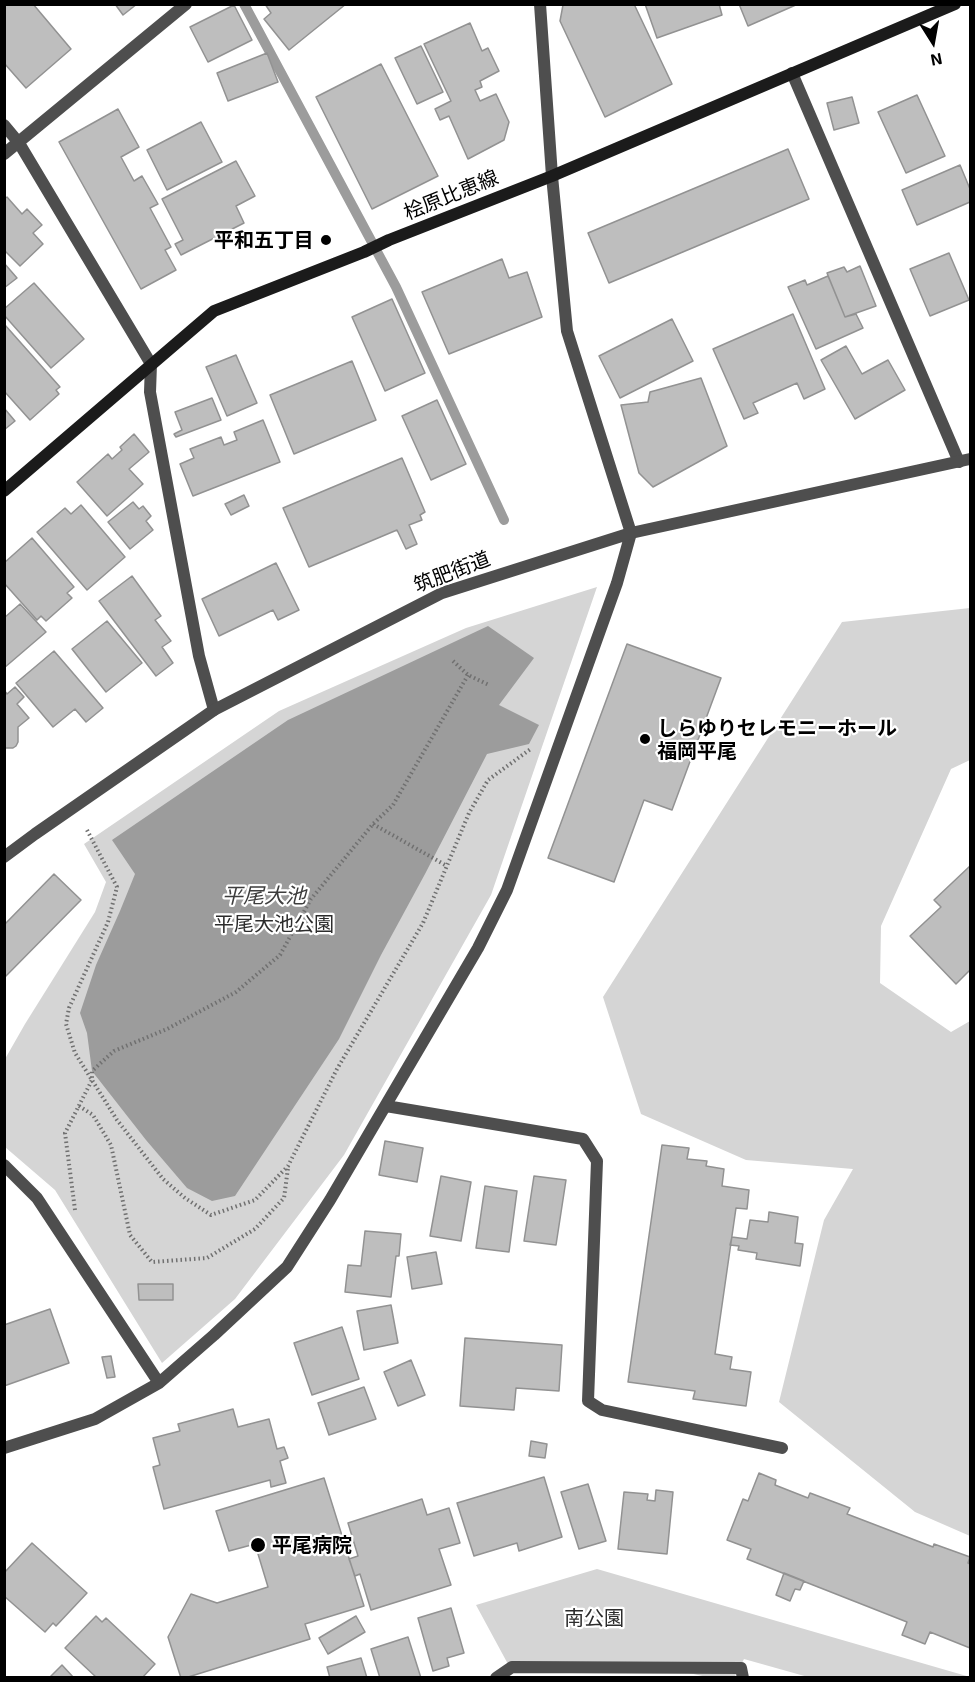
<!DOCTYPE html>
<html>
<head>
<meta charset="utf-8">
<style>
  body { margin:0 }
  #map { position:relative; width:975px; height:1682px; overflow:hidden; background:#fff; font-family:"Exo 2",sans-serif }
  canvas { display:block }
  .frame { position:absolute; inset:0; border:6px solid #000; pointer-events:none }
  .north { position:absolute; left:903px; top:12px; width:60px; height:60px; -webkit-text-stroke:4px #fff; paint-order:stroke; rotate:169deg; font-size:16px; font-weight:700; line-height:24px; text-align:center; color:#000 }
  .north::after { content:''; display:block; margin:auto; width:21px; height:27px; background:#000; clip-path:polygon(50% 0,100% 100%,50% 72%,0 100%) }
</style>
</head>
<body>
<div id="map">
<canvas width="975" height="1682"></canvas>
<div class="frame"></div>
<div class="north">N</div>
</div>
<script>
const ctx = document.querySelector('canvas').getContext('2d');
ctx.lineJoin = 'round';
function fill(path, color) {
  ctx.fillStyle = color;
  ctx.fill(path, 'evenodd');
}
function trace(path, color, width, dash) {
  ctx.strokeStyle = color;
  ctx.lineWidth = width;
  ctx.lineCap = dash ? 'butt' : 'round';
  ctx.setLineDash(dash || []);
  ctx.stroke(path);
}
function drawText(font, color, halo, rows, align = 'center') {
  ctx.font = font + ' "Exo 2","Noto Sans JP",sans-serif';
  ctx.lineWidth = 4.5;
  ctx.setLineDash([]);
  ctx.textBaseline = 'middle';
  ctx.strokeStyle = halo;
  ctx.fillStyle = color;
  for (const [text, x, y, turn = 0] of rows) {
    ctx.save();
    ctx.translate(x, y);
    ctx.rotate((+turn || 0) * Math.PI / 180);
    ctx.textAlign = isNaN(turn) ? turn : align;
    if (halo) ctx.strokeText(text, 0, 0);
    ctx.fillText(text, 0, 0);
    ctx.restore();
  }
}
const green = new Path2D(`
  M597 587 491 895 344 1155 235 1299 162 1363 55 1190 5 1147V1059L25 1024 95 912 106 882 84 844 279 711 466 628Z
  M970 608V760L951 769 881 926 880 983 951 1032 970 1021V1536L915 1512 779 1402 824 1220 853 1169 746 1160 641 1114 603 997 842 622Z
  M597 1569 970 1677H808L744 1659 734 1678 707 1677 639 1662 509 1666 476 1605Z`);
const water = new Path2D(`
  M488 626 534 658 499 705 539 725 529 744 487 754 425 874 381 955 339 1039 235 1196 212 1201 187 1188 146 1140 92 1071 87 1033 80 1013 96 965 120 911 135 874 112 840 288 720Z`);
const stream = new Path2D(`
  M244 4 396 287 504 520`);
const building = new Path2D(`
  M4 4H33L71 49 26 88 4 63Z
  M115 4H137L123 15Z
  M265 4H346L289 50 264 19 271 13Z
  M634 4 672 84 605 117 560 21 563 5Z
  M645 4H719L722 15 657 38Z
  M739 4H798L748 26Z
  M234 5 252 40 208 62 190 27Z
  M470 23 482 51 488 48 499 71 480 81 482 87 475 90 480 101 496 94 509 122 504 140 468 159 449 116 440 120 435 109 451 101 424 44Z
  M421 46 443 92 417 104 395 58Z
  M267 53 278 82 228 101 217 73Z
  M381 64 438 176 372 209 316 97Z
  M917 95 945 156 906 173 878 112Z
  M852 97 859 123 834 130 827 103Z
  M118 109 139 147 121 157 134 181 142 176 158 204 150 208 171 247 165 250 176 270 141 289 59 142Z
  M201 122 222 162 167 190 147 150Z
  M788 149 809 199 609 283 588 233Z
  M236 161 255 196 236 206 244 223 181 255 175 244 183 240 162 199Z
  M960 165 970 189V202L917 225 902 190Z
  M7 197 22 214 27 209 42 225 33 233 43 244 20 266 4 250V199Z
  M949 253 969 300 930 316 910 269Z
  M502 259 509 278 527 272 542 317 449 354 422 292Z
  M4 263 17 278 4 288Z
  M860 266 876 306 845 317 827 273 844 267 847 272Z
  M828 276 845 317 856 314 863 328 816 349 788 287 805 280 807 285Z
  M34 283 84 339 51 368 4 315V309Z
  M392 299 425 373 385 391 352 317Z
  M793 314 825 389 804 399 797 383 753 403 758 413 744 419 713 349Z
  M672 319 693 361 620 398 599 356Z
  M5 325 60 387 56 390 59 394 30 420 4 391Z
  M846 346 862 374 888 360 905 390 855 419 821 360Z
  M236 355 257 403 227 416 206 367Z
  M352 361 376 420 294 454 270 395Z
  M701 378 727 446 653 487 639 473 621 405 648 402 650 392Z
  M212 398 221 420 176 437 174 434 182 430 175 412Z
  M437 400 466 464 431 480 402 416Z
  M4 408 15 421 4 430Z
  M263 420 280 462 193 496 180 464 194 458 190 449 221 437 224 445 237 440 234 432Z
  M134 434 149 452 129 469 143 484 107 516 77 482 108 454 112 459 122 450 120 447Z
  M402 458 425 512 420 515 422 520 409 525 417 544 406 549 397 530 309 567 283 508Z
  M244 495 249 506 231 515 225 504Z
  M133 502 139 509 143 506 151 516 146 521 153 530 130 549 108 522Z
  M81 505 125 557 87 590 37 532 65 508 71 514Z
  M32 538 74 587 67 593 72 598 46 621 41 616 37 620 4 583V563Z
  M276 563 299 610 278 620 273 610 219 636 202 599Z
  M132 576 161 616 155 620 171 641 162 647 173 663 156 676 99 601Z
  M20 604 46 632 4 668V618Z
  M107 621 142 663 106 692 72 649Z
  M627 644 721 678 672 810 644 800 614 882 548 858Z
  M54 651 103 708 86 722 75 709 53 727 16 683Z
  M15 687 24 697 17 704 29 718 18 727V742L16 746 13 748H4V690L7 694Z
  M970 866V970L956 984 910 936 941 907 934 900Z
  M54 874 81 900 4 978V925Z
  M385 1141 423 1148 417 1182 379 1175Z
  M662 1145 689 1148 687 1159 707 1161 706 1166 724 1169 722 1186 749 1190 747 1209 736 1208 715 1354 732 1357 730 1369 751 1372 746 1406 693 1399 695 1391 628 1382Z
  M441 1176 471 1182 461 1241 430 1236Z
  M534 1176 566 1180 556 1245 524 1241Z
  M485 1186 517 1191 509 1252 476 1248Z
  M769 1212 798 1217 795 1243 803 1244 800 1266 756 1259 757 1253 738 1250 739 1246 730 1245 732 1237 747 1239 750 1220 768 1222Z
  M365 1231 401 1234 399 1256H396L391 1297 345 1292 348 1265 361 1266Z
  M436 1252 442 1284 412 1289 407 1257Z
  M138 1284H173V1300H139Z
  M391 1305 398 1343 364 1350 357 1311Z
  M50 1309 69 1363 4 1386V1325Z
  M342 1327 359 1379 312 1395 294 1343Z
  M465 1338 562 1345 559 1391 516 1388 514 1410 460 1406Z
  M111 1356 115 1377 107 1378 102 1357Z
  M411 1360 425 1395 398 1406 384 1372Z
  M364 1387 376 1419 329 1435 318 1403Z
  M233 1409 238 1427 269 1419 277 1449 284 1447 288 1458 280 1461 286 1483 271 1487 270 1480 164 1509 153 1467 160 1465 153 1438 180 1431 178 1424Z
  M531 1441 547 1444 545 1458 529 1456Z
  M759 1473 776 1480 775 1485 808 1498 810 1493 850 1508 847 1514 933 1547 934 1544 970 1557 968 1563 970 1564V1648L930 1632 925 1644 902 1635 907 1622 747 1559 751 1549 727 1540 743 1499 748 1501Z
  M544 1477 562 1537 519 1551 517 1543 474 1556 457 1503Z
  M324 1478 364 1606 305 1624 310 1639 185 1678H181L168 1637 191 1594 217 1603 268 1587 255 1544 229 1551 216 1511Z
  M588 1484 606 1541 579 1549 561 1492Z
  M656 1490 673 1492 667 1554 618 1549 624 1492 648 1494 647 1500 655 1501Z
  M422 1499 427 1515 449 1508 460 1543 439 1549 451 1585 371 1610 360 1574 355 1576 349 1559 358 1556 348 1523Z
  M32 1543 87 1593 56 1626 53 1623 45 1632 4 1596V1573Z
  M784 1573 804 1581 800 1590 795 1589 790 1601 776 1595Z
  M451 1608 464 1653 447 1658 449 1666 433 1671 418 1618Z
  M96 1616 102 1622 106 1618 155 1664 142 1678H97L65 1648Z
  M356 1616 365 1632 328 1654 319 1638Z
  M408 1637 421 1678H380L371 1649Z
  M361 1658 367 1678H330L327 1667Z
  M62 1665 74 1678H49Z`);
const path = new Path2D(`
  M453 661 468 675 489 685
  M373 824 447 866
  M87 830 117 887 108 922 69 1008 66 1024 75 1053 117 1120 163 1179 185 1198 211 1215 255 1200 288 1166 337 1069 423 923 469 813 488 780 532 748
  M79 1106 93 1115 111 1145 130 1235 152 1262 207 1258 255 1229 284 1198 288 1168
  M75 1210 65 1133 92 1080V1071L114 1051 167 1029 236 992 280 955 311 899 373 824 393 805 468 675`);
const minor = new Path2D(`
  M792 73 959 462
  M4 125 19 143 151 364 150 392 199 656 214 710
  M4 154 186 4
  M386 1106 583 1139 597 1161 588 1401 602 1410 782 1448
  M4 1165 37 1198 159 1383
  M4 1448 95 1419 159 1383 214 1335 287 1267 330 1200 478 948 507 890 617 583 631 533 567 331 552 176 540 4
  M496 1678 512 1667 741 1668 743 1678`);
const tertiary = new Path2D(`
  M4 857 35 834 214 710 442 593 631 533 970 459`);
const secondary = new Path2D(`
  M4 491 214 311 364 252 389 240 552 176 955 4`);
const markers = [
  [326,240,6,"#000"],
  [645,739,6,"#000"],
  [258,1545,8,"#000"]
];
const streetNames = [
  ["桧原比恵線",451,195,-22],
  ["筑肥街道",452,572,-21]
];
const poiNames = [
  ["平和五丁目",314,240,"right"],
  ["しらゆりセレモニーホール",657,728],
  ["福岡平尾",657,751],
  ["平尾病院",272,1545]
];
const parkNames = [
  ["平尾大池公園",274,924],
  ["南公園",594,1618]
];
const waterNames = [
  ["平尾大池",264,896]
];
fill(green, '#d5d5d5');
fill(water, '#9c9c9c');
trace(stream, '#9c9c9c', 10);
fill(building, '#bebebe');
trace(building, '#929292', 1.5);
trace(path, '#707070', 4, [1.5, 3]);
trace(minor, '#4e4e4e', 12);
trace(tertiary, '#4e4e4e', 12);
trace(secondary, '#1b1b1b', 12);
for (const [x, y, r, color] of markers) {
  const dot = new Path2D();
  dot.arc(x, y, r, 0, 2 * Math.PI);
  ctx.fillStyle = color;
  ctx.fill(dot);
  trace(dot, '#fff', 2);
}
drawText('20px', '#000', '#fff', streetNames);
drawText('bold 20px', '#000', '#fff', poiNames, 'left');
drawText('20px', '#2c2c2c', '#fff', parkNames);
drawText('italic 21px', '#3d3d3d', '#fff', waterNames);
</script>
</body>
</html>
